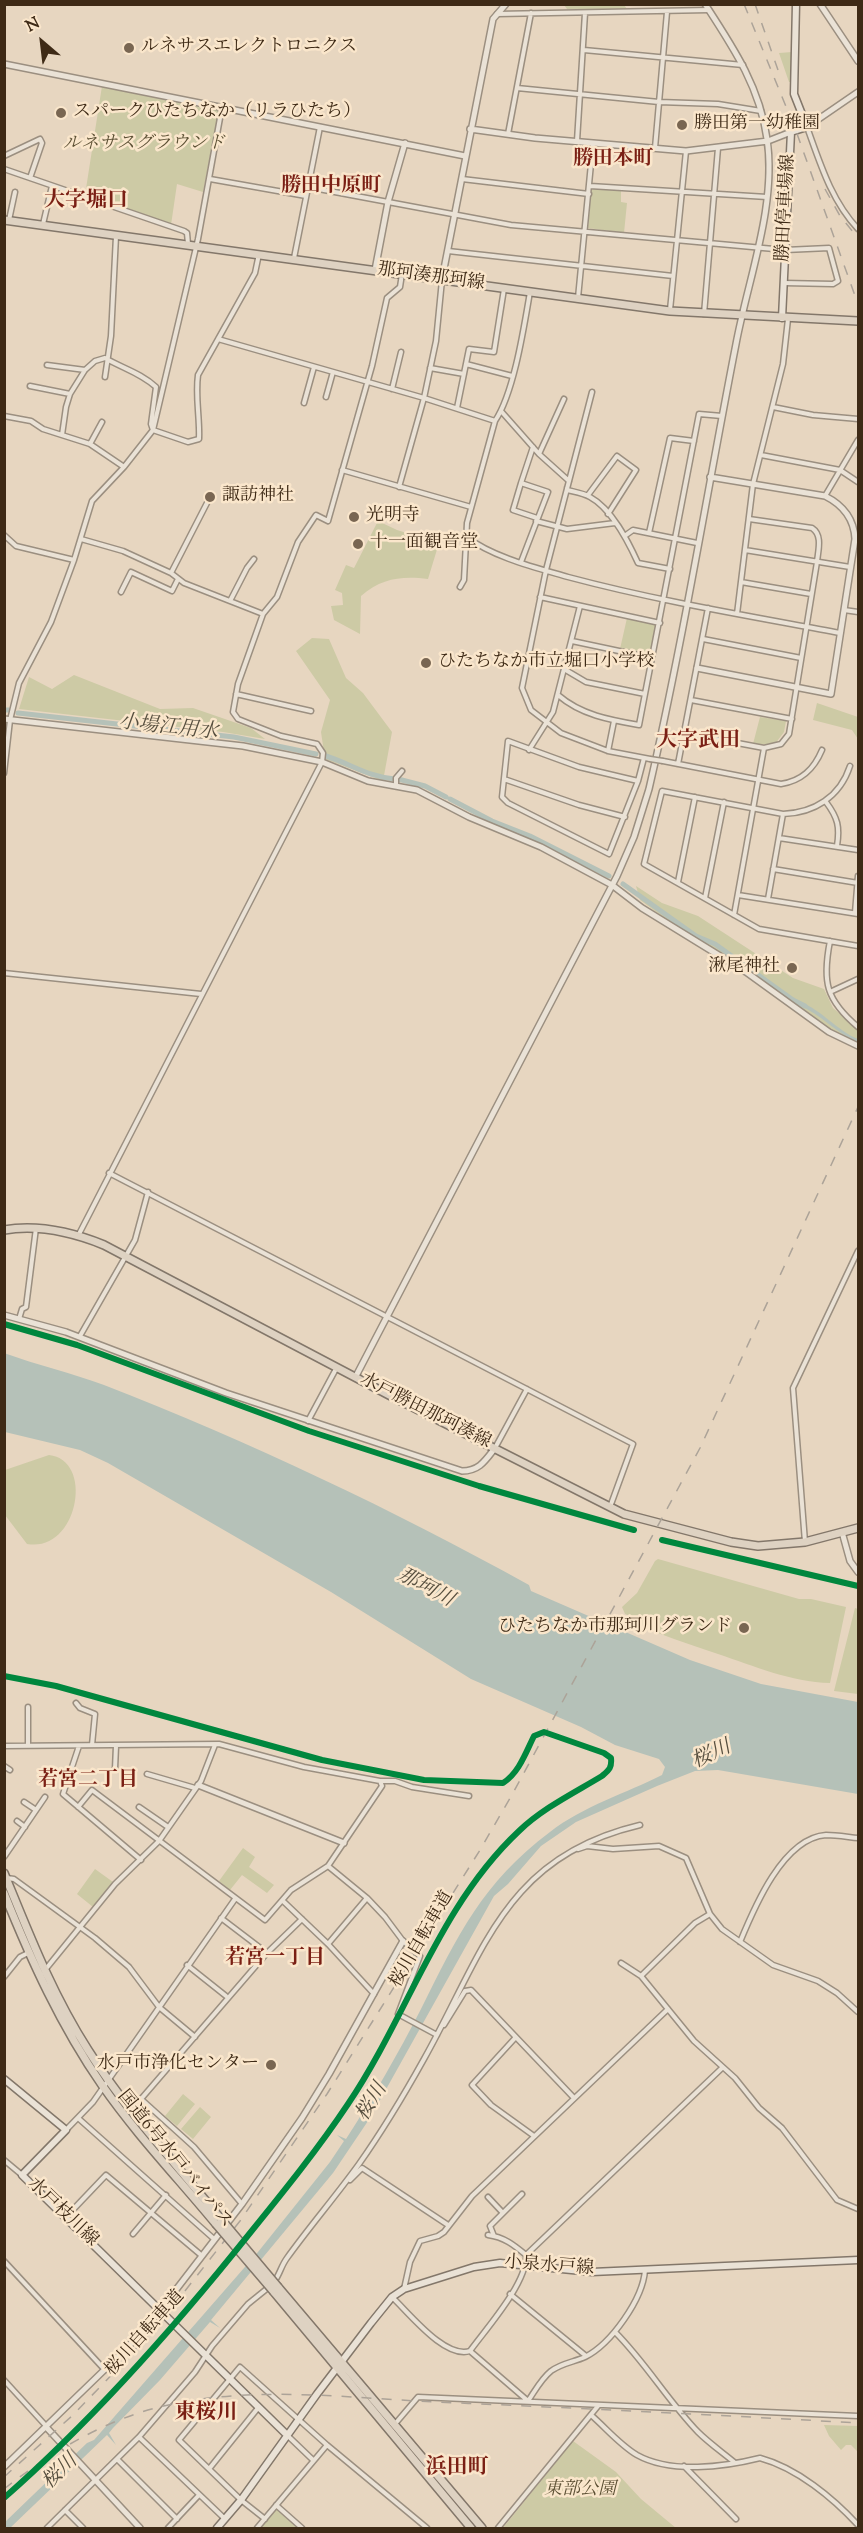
<!DOCTYPE html>
<html>
<head>
<meta charset="utf-8">
<style>
  body { margin:0 }
  #map { position:relative; width:863px; height:2533px; overflow:hidden; background:#e7d6c0; font-family:"Sorts Mill Goudy",serif }
  canvas { display:block }
  .frame { position:absolute; inset:0; border:6px solid #3e2a16; pointer-events:none }
  .north { position:absolute; left:12px; top:12px; width:60px; height:60px; -webkit-text-stroke:4px #fae6cb; paint-order:stroke; rotate:332deg; font-size:16px; font-weight:700; line-height:24px; text-align:center; color:#3e2a16 }
  .north::after { content:''; display:block; margin:auto; width:21px; height:27px; background:#3e2a16; clip-path:polygon(50% 0,100% 100%,50% 72%,0 100%) }
</style>
</head>
<body>
<div id="map">
<canvas width="863" height="2533"></canvas>
<div class="frame"></div>
<div class="north">N</div>
</div>
<script>
const ctx = document.querySelector('canvas').getContext('2d');
ctx.lineJoin = 'round';
function fill(path, color) {
  ctx.fillStyle = color;
  ctx.fill(path, 'evenodd');
}
function trace(path, color, width, dash) {
  ctx.strokeStyle = color;
  ctx.lineWidth = width;
  ctx.lineCap = dash ? 'butt' : 'round';
  ctx.setLineDash(dash || []);
  ctx.stroke(path);
}
function drawText(font, color, halo, rows, align = 'center') {
  ctx.font = font + ' "Sorts Mill Goudy","Noto Serif JP",serif';
  ctx.lineWidth = 5;
  ctx.setLineDash([]);
  ctx.textBaseline = 'middle';
  ctx.strokeStyle = halo;
  ctx.fillStyle = color;
  for (const [text, x, y, turn = 0] of rows) {
    ctx.save();
    ctx.translate(x, y);
    ctx.rotate((+turn || 0) * Math.PI / 180);
    ctx.textAlign = isNaN(turn) ? turn : align;
    if (halo) ctx.strokeText(text, 0, 0);
    ctx.fillText(text, 0, 0);
    ctx.restore();
  }
}
const green = new Path2D(`
  M564 5H624L627 9H567Z
  M792 52 793 82H789L779 53Z
  M102 86 219 109 203 192 177 184 171 225 85 195Z
  M595 188 621 190V202L627 203 624 233 588 228 591 191Z
  M378 521 397 530 439 543 428 579C402 576 382 578 361 596L360 634 334 620 331 606 343 605 342 593 335 590 346 565 354 568Z
  M627 618 656 625 651 654 620 649Z
  M312 638 329 639 346 678 363 693 392 732 383 781 325 759 321 732 330 700 296 651Z
  M74 675 160 709 193 708 251 728 265 739 223 732 19 709 29 677 52 689Z
  M817 703 858 717V739L852 730 813 720Z
  M760 717 786 721 784 732 775 744H753Z
  M636 886 662 903 698 916 793 978 824 989 833 1008 858 1029V1044L841 1037 723 954 678 928 640 900Z
  M49 1455C95 1460 78 1553 27 1544L5 1515V1470Z
  M658 1559 799 1599H811L846 1607 830 1683C791 1682 754 1666 718 1654 688 1644 660 1635 631 1621L632 1617 625 1614 622 1607 637 1593 655 1561Z
  M855 1608 858 1609V1694L834 1691Z
  M243 1848 255 1857 249 1867 274 1885 267 1893 242 1875 230 1890 219 1881Z
  M95 1869 113 1882 93 1907 77 1894Z
  M183 2094 195 2104 177 2126 165 2116Z
  M200 2107 211 2117 193 2139 181 2129Z
  M824 2425 858 2426V2452L851 2445H846L841 2450 829 2436Z
  M573 2441 616 2472 641 2499 676 2528H503Z
  M275 2509H276L298 2528H261Z`);
const water = new Path2D(`
  M800 1002C822 1010 836 1030 858 1039V1043C836 1033 821 1014 798 1005Z
  M4 1353C37 1365 72 1373 104 1385 250 1442 392 1509 529 1585L531 1591 690 1660 761 1684 858 1702V1794L718 1770 695 1771 657 1786 576 1822 541 1846 508 1884 494 1896 370 2118 333 2173 211 2320 220 2328 210 2322 160 2380 113 2428 109 2433 116 2445 107 2435 10 2528H5V2522L87 2443 94 2440 258 2252 330 2162 344 2141 337 2135 346 2139C373 2097 398 2054 421 2009 458 1935 482 1883 550 1832 583 1806 627 1793 662 1775L665 1767 659 1759 615 1745 581 1727 471 1679 331 1592 108 1463 80 1450 5 1432Z`);
const canal = new Path2D(`
  M4 710H9
  M18 713 234 737 316 754
  M326 756C351 764 368 777 395 779
  M398 779 425 786 446 797
  M450 799 492 821 530 836 609 876
  M623 884 696 936 715 944 793 1000 805 1006`);
const minor = new Path2D(`
  M497 14 709 10
  M584 50 743 65
  M517 88 659 102 718 104 761 111
  M807 127C820 163 831 200 858 229
  M508 134 531 13
  M577 141 585 13
  M655 148 667 12
  M4 156 40 139 42 143 30 178
  M4 169 184 231 187 233 188 244
  M210 179 306 196
  M462 179 589 194
  M590 186 767 197
  M308 187 511 225 785 250 829 248 838 281 833 284 784 283
  M9 220 15 192
  M43 224 52 186
  M448 251 673 276
  M294 258 320 127
  M578 298 593 143
  M670 310 686 151
  M704 314 718 148
  M218 339 424 398 495 421 467 523 464 580 460 587
  M466 364 512 376
  M47 365 85 370
  M430 368 464 374
  M105 377 111 336 116 236
  M30 386 70 394
  M392 389 401 352
  M592 392 546 570 522 688 531 710 561 733 608 751 650 759
  M326 397 333 372
  M304 403 314 367
  M773 407 813 415 858 419
  M457 408 469 349 494 352 504 289
  M501 411 539 454 569 481
  M4 416 31 421 43 429 90 444 124 467
  M495 421C514 393 524 327 530 292
  M62 435 66 407 70 394 85 370 95 361 105 358C122 368 141 373 156 387L151 424 153 430 188 442 199 439C200 418 195 396 198 375L255 273 259 254
  M90 444 102 422
  M539 454 564 399
  M761 455 840 470 858 482
  M342 470 471 507
  M521 483 533 447
  M399 487 424 398 436 341 442 280
  M567 488V490C575 492 583 493 590 497 612 509 628 541 638 563L670 569
  M588 495 617 456 636 470 608 514
  M825 496 858 440
  M536 521 567 529 615 523
  M649 533 670 438 694 441
  M4 535 16 546 74 560
  M626 535 633 530 697 543
  M467 537C492 557 537 568 568 577 658 601 749 616 840 633
  M81 539 123 551 171 573 184 583 263 614
  M745 550 850 567
  M521 562 548 492 521 483 513 510 537 518
  M171 573 208 501
  M741 582 811 594
  M121 592 131 572 172 591 178 579
  M540 597 660 623
  M230 601 247 568 254 559
  M844 610 858 612
  M737 614 753 484 783 364 788 319
  M703 639 801 658
  M572 641 652 658
  M564 669 586 682 645 694
  M236 694 311 711
  M558 695C581 715 610 720 639 725L699 414 722 416
  M691 700 792 719
  M684 733 764 748 781 744 789 734 817 562C818 551 823 535 812 528L749 519
  M529 750 553 712 580 606
  M608 751 614 721
  M663 761 781 784C802 781 814 769 822 750
  M678 764 708 608
  M850 766C840 797 814 813 783 814L662 791 644 864 759 929 858 946
  M4 773 10 720 19 683 51 622 74 560 92 501 124 467 153 430 198 239 222 107
  M504 779 579 805 625 817
  M638 781 579 767 508 741 502 797 508 803 609 854 638 781 644 758
  M396 785V778L402 771
  M826 802C838 818 840 827 837 846
  M779 838 858 850
  M773 869 858 883
  M678 882 695 797
  M738 895 858 914
  M705 898 724 802
  M768 899 783 814
  M855 913 858 876
  M734 915 764 748
  M830 941C822 982 826 1000 858 1027
  M4 973 201 994
  M830 992 858 979
  M109 1173 633 1444 610 1507
  M78 1236 322 762 323 753 317 744 281 736 238 719 233 712 238 684 263 614 277 597 298 542 316 515 328 521 372 366 387 298 400 287 402 274
  M19 1319 22 1309 26 1307 36 1228
  M80 1336 135 1240 148 1192
  M308 1421 337 1367
  M495 1448 527 1389
  M805 1542 793 1388 858 1251
  M76 1703 80 1708 95 1714 92 1745
  M28 1707V1746
  M4 1746 219 1744 304 1767 380 1781 382 1786 328 1866 291 1890 265 1920 92 1790 78 1807
  M79 1746 63 1794 141 1860
  M4 1766 10 1770
  M115 1769 116 1746
  M147 1774 195 1788
  M380 1781H395L412 1787 469 1796
  M24 1802 36 1810
  M139 1807 168 1827
  M17 1821 25 1827
  M578 1849 587 1846 613 1849 659 1846 686 1858 710 1914 722 1929 773 1965 818 1981 837 1993 858 2012
  M4 1857 45 1797
  M328 1866 367 1898 385 1917 403 1941 420 1956 398 2014 437 2035
  M7 1878 14 1879 95 1938 129 1967 159 2007 195 2037
  M283 1901 328 1944 374 1994
  M221 1918 267 1953
  M740 1942C754 1908 783 1838 826 1835 836 1835 848 1837 858 1838
  M328 1944 367 1898
  M621 1963 641 1976 694 2041 735 2078 759 2108 782 2128 837 2200 858 2209
  M187 1965 226 1996
  M45 1970 115 1884 159 1841 201 1781 215 1745
  M641 1976 695 1923 710 1914
  M4 1977 20 1957 28 1953
  M444 2025 465 1991 471 1990 574 2098
  M516 2037 472 2085 491 2105 534 2136
  M78 2118 214 2239
  M66 2130 93 2102 235 1899
  M4 2160 22 2175
  M350 2180 362 2168 448 2225
  M488 2197 503 2213
  M242 2204 194 2147 141 2099 267 1953 302 1919
  M66 2217 106 2175 201 2255
  M133 2234 166 2195
  M494 2236 490 2226 522 2194
  M526 2255 722 2068
  M4 2261 105 2370
  M274 2282C280 2274 281 2266 287 2258 310 2226 336 2196 359 2164 383 2130 404 2095 424 2059 484 1952 504 1857 640 1825
  M404 2289 410 2262 420 2241 438 2236 444 2232 472 2196 668 2009
  M510 2294 586 2356
  M392 2297C410 2314 445 2359 470 2351 486 2329 528 2282 526 2255 514 2245 504 2237 488 2235
  M615 2332C646 2363 668 2401 698 2432 709 2443 722 2452 734 2462
  M470 2351 528 2401C535 2391 541 2379 551 2371 562 2363 574 2362 585 2357 611 2344 643 2299 645 2270
  M4 2380 47 2427
  M591 2415C606 2428 620 2445 637 2455 671 2474 724 2467 760 2458 797 2468 833 2498 858 2525
  M395 2424 418 2397 858 2416
  M288 2436 313 2460
  M139 2437 225 2519
  M117 2459 177 2519
  M684 2466 736 2519
  M209 2469 258 2408
  M276 2505 302 2528
  M65 2510 83 2528
  M265 2519 241 2500 179 2440 240 2367 327 2445 427 2528
  M47 2528 139 2437 195 2372 212 2346 248 2304 269 2287
  M168 2528 199 2495
  M257 2528 327 2445
  M498 2528 598 2406`);
const tertiary = new Path2D(`
  M820 4 858 61
  M4 64 465 156
  M807 127 858 92
  M470 129 535 138 686 151 768 141 791 132
  M375 270 388 202 405 143
  M442 279 493 19 506 4
  M697 668 831 694 855 539C854 518 843 505 825 496L710 477
  M4 719 243 746 322 762 368 781 417 790 469 817 541 847 612 885 642 908 746 972 829 1032 858 1046
  M4 1315 66 1332 226 1393 462 1471C479 1471 485 1461 495 1448
  M356 1376 617 876 634 837 649 789C683 642 707 492 736 344 748 279 777 205 767 139 760 87 733 47 705 4
  M842 1532 850 1561 858 1572
  M198 1785 344 1843
  M47 2428 140 2528
  M4 2467 127 2348 155 2317 242 2204 302 2118 329 2074 403 1941`);
const secondary = new Path2D(`
  M782 318 791 132 807 127 794 94 796 4
  M4 2079 66 2130 22 2175 287 2435
  M217 2528 241 2500 317 2394 371 2323 392 2297 404 2289 474 2267 500 2263 592 2272 858 2260`);
const primary = new Path2D(`
  M4 220 670 311 858 321
  M4 1230C39 1224 72 1232 104 1245L389 1395 624 1514 731 1542 758 1546 805 1542 858 1528`);
const trunk = new Path2D(`
  M4 1873C29 1934 52 1994 88 2050 126 2110 175 2163 220 2218
  M4 1893C31 1960 61 2026 102 2085 136 2134 178 2178 216 2224
  M278 2287 482 2528
  M274 2292 471 2528`);
const rail = new Path2D(`
  M744 4 796 131 858 304
  M755 4 778 70
  M825 189 840 216 858 238
  M4 2477 73 2415 125 2361 166 2315 240 2221 327 2094 480 1850 513 1793 700 1448 858 1107
  M4 2489C54 2450 111 2416 173 2404 257 2386 351 2398 436 2402 577 2408 718 2415 858 2423`);
const minorBridge = new Path2D(`
  M650 759 663 761`);
const trunkBridge = new Path2D(`
  M220 2218 278 2287
  M216 2224 274 2292`);
const cycleway = new Path2D(`
  M4 1324 77 1345 309 1431 479 1486 634 1530
  M662 1540 858 1586
  M4 1676 56 1686 322 1760 424 1780 503 1783C519 1773 526 1752 534 1736L544 1732 604 1753 611 1758C612 1768 609 1770 602 1776 574 1793 543 1808 519 1831 439 1906 408 2015 348 2104 318 2149 284 2191 250 2233 175 2327 95 2418 4 2498`);
const markers = [
  [129,48,6,"#796652"],
  [61,113,6,"#796652"],
  [682,125,6,"#796652"],
  [210,497,6,"#796652"],
  [354,517,6,"#796652"],
  [358,544,6,"#796652"],
  [426,663,6,"#796652"],
  [792,968,6,"#796652"],
  [744,1628,6,"#796652"],
  [271,2065,6,"#796652"]
];
const poiNames = [
  ["ルネサスエレクトロニクス",141,48],
  ["スパークひたちなか（リラひたち）",73,113],
  ["勝田第一幼稚園",694,125],
  ["諏訪神社",222,497],
  ["光明寺",366,517],
  ["十一面観音堂",370,544],
  ["ひたちなか市立堀口小学校",438,663],
  ["湫尾神社",780,968,"right"],
  ["ひたちなか市那珂川グランド",732,1628,"right"],
  ["水戸市浄化センター",259,2065,"right"]
];
const parkNames = [
  ["ルネサスグラウンド",144,145],
  ["東部公園",580,2491]
];
const streetNames = [
  ["勝田停車場線",787,208,-87],
  ["那珂湊那珂線",431,278,8],
  ["水戸勝田那珂湊線",425,1412,27],
  ["桜川自転車道",423,1940,-60],
  ["国道6号水戸バイパス",174,2160,51],
  ["水戸枝川線",62,2213,44],
  ["小泉水戸線",549,2267,4],
  ["桜川自転車道",146,2334,-48]
];
const neighbourhoodNames = [
  ["勝田本町",613,161],
  ["勝田中原町",331,188],
  ["若宮二丁目",88,1782],
  ["若宮一丁目",275,1960]
];
const waterNames = [
  ["小場江用水",168,729,6],
  ["那珂川",425,1589,28],
  ["桜川",712,1756,-25],
  ["桜川",373,2103,-59],
  ["桜川",61,2473,-44]
];
const quarterNames = [
  ["大字堀口",86,202],
  ["大字武田",698,742],
  ["東桜川",206,2414],
  ["浜田町",457,2469]
];
fill(green, '#cdcaa5');
fill(water, '#b5c1b8');
trace(canal, '#b5c1b8', 5);
trace(minor, '#9b8f80', 7);
trace(tertiary, '#9b8f80', 8);
trace(secondary, '#83776a', 9);
trace(primary, '#83776a', 10);
trace(trunk, '#83776a', 10);
trace(minor, '#eae2d6', 4);
trace(tertiary, '#eae2d6', 5);
trace(secondary, '#eae2d6', 6);
trace(primary, '#ded2c2', 7);
trace(trunk, '#ded2c2', 7);
trace(rail, '#aca398', 1.5, [10, 10]);
trace(minorBridge, '#9b8f80', 7, []);
trace(trunkBridge, '#83776a', 10, []);
trace(minorBridge, '#eae2d6', 4);
trace(trunkBridge, '#ded2c2', 7);
trace(cycleway, '#00873e', 6);
for (const [x, y, r, color] of markers) {
  const dot = new Path2D();
  dot.arc(x, y, r, 0, 2 * Math.PI);
  ctx.fillStyle = color;
  ctx.fill(dot);
  trace(dot, '#fae6cb', 2);
}
drawText('18px', '#3e2a16', '#fae6cb', poiNames, 'left');
drawText('italic 18px', '#5c5034', '#fae6cb', parkNames);
drawText('18px', '#3e2a16', '#fae6cb', streetNames);
drawText('bold 20px', '#7a1f14', '#fae6cb', neighbourhoodNames);
drawText('italic 20px', '#564e3e', '#fae6cb', waterNames);
drawText('bold 21px', '#7a1f14', '#fae6cb', quarterNames);
</script>
</body>
</html>
